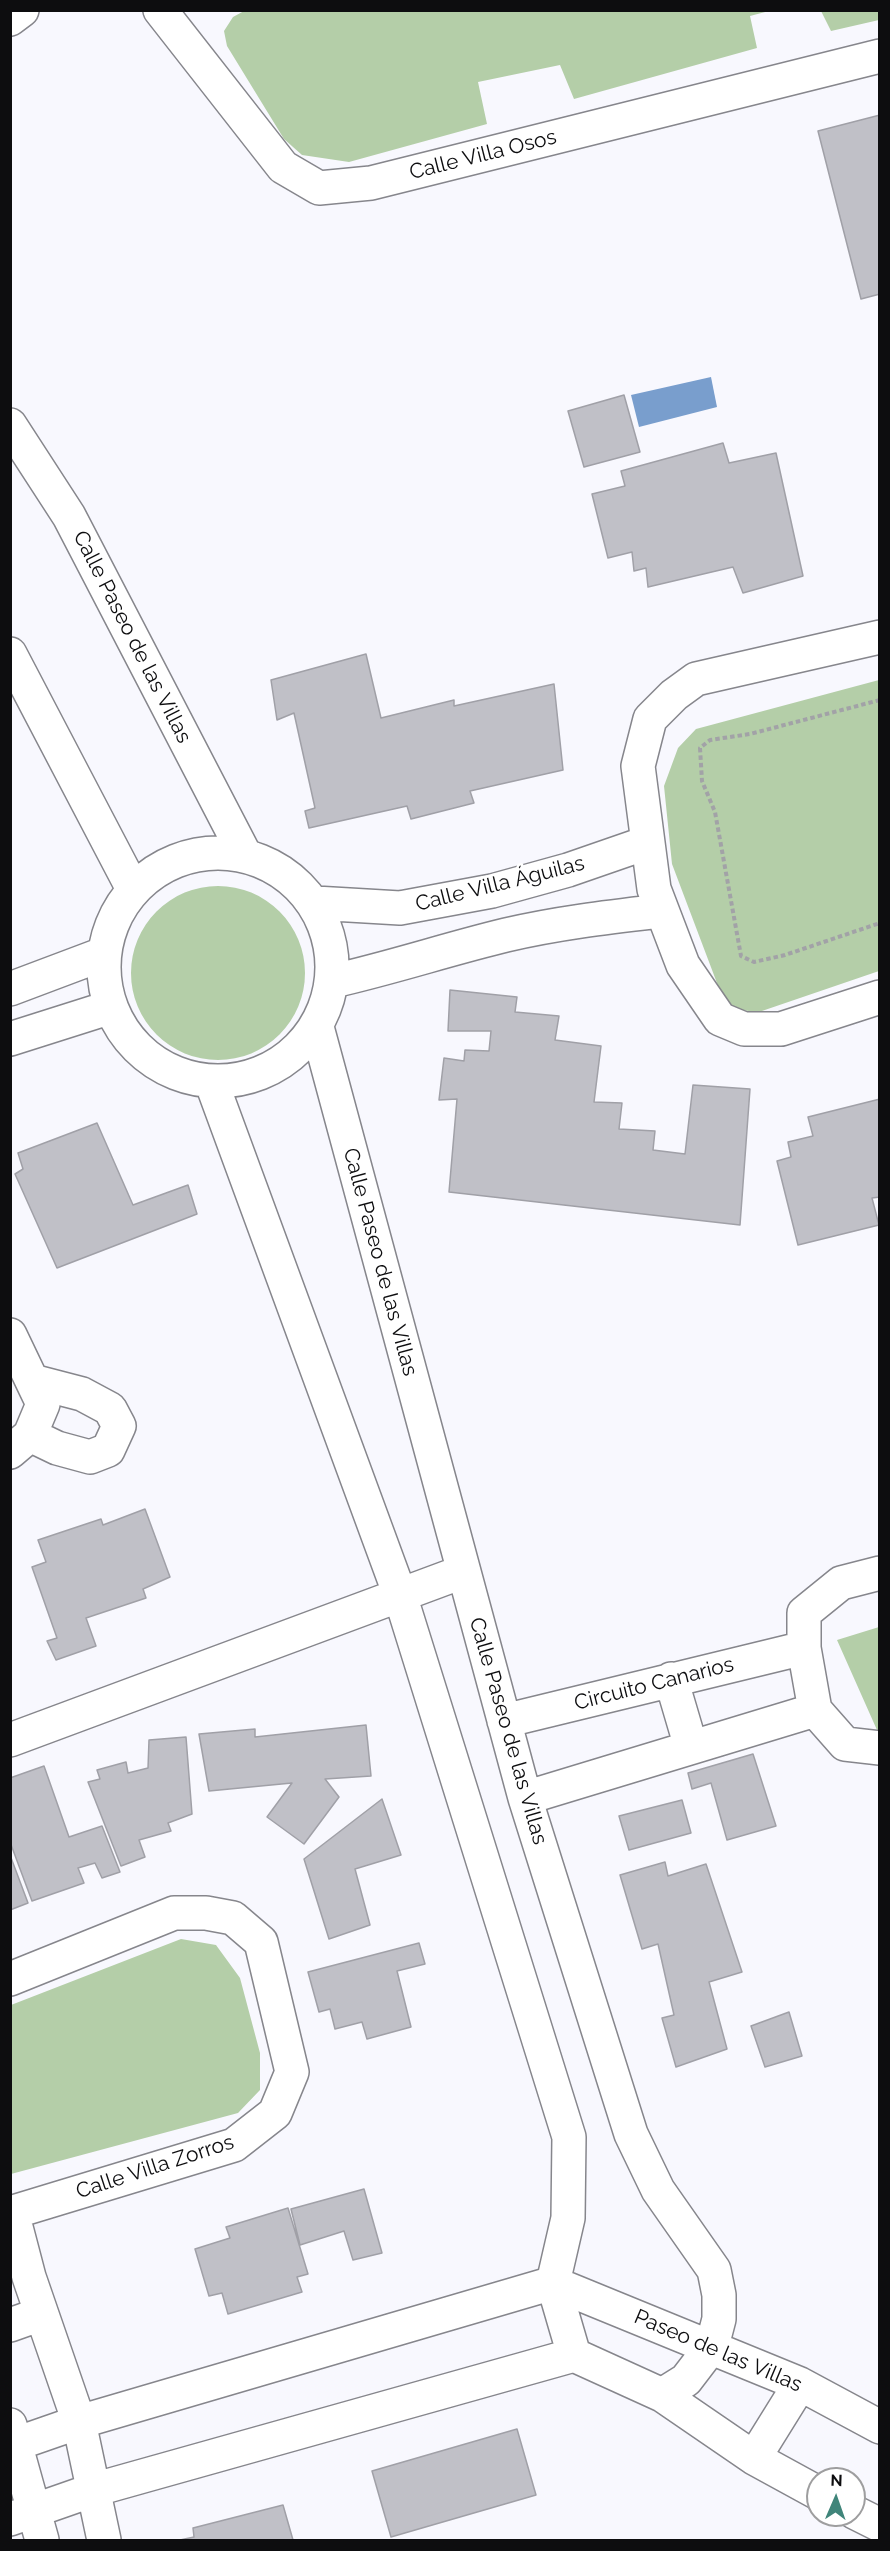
<!DOCTYPE html>
<html>
<head>
<meta charset="utf-8">
<style>
  body { margin:0 }
  #map { position:relative; width:890px; height:2551px; overflow:hidden; background:#f8f8fe; font-family:Raleway,sans-serif }
  canvas { display:block }
  .frame { position:absolute; inset:0; border:12px solid #0d0d0f; pointer-events:none }
  .north { position:absolute; left:806px; top:2467px; width:60px; height:60px; box-sizing:border-box; background:#fff; border:2px solid #9e9e9f; border-radius:50%; rotate:2deg; font-size:16px; font-weight:700; line-height:24px; text-align:center; color:#0d0d0f }
  .north::after { content:''; display:block; margin:auto; width:21px; height:27px; background:#40857a; clip-path:polygon(50% 0,100% 100%,50% 72%,0 100%) }
</style>
</head>
<body>
<div id="map">
<canvas width="890" height="2551"></canvas>
<div class="frame"></div>
<div class="north">N</div>
</div>
<script>
const ctx = document.querySelector('canvas').getContext('2d');
ctx.lineJoin = 'round';
function fill(path, color) {
  ctx.fillStyle = color;
  ctx.fill(path, 'evenodd');
}
function trace(path, color, width, dash) {
  ctx.strokeStyle = color;
  ctx.lineWidth = width;
  ctx.lineCap = dash ? 'butt' : 'round';
  ctx.setLineDash(dash || []);
  ctx.stroke(path);
}
function drawText(font, color, halo, rows, align = 'center') {
  ctx.font = font + ' Raleway,sans-serif';
  ctx.lineWidth = 5;
  ctx.setLineDash([]);
  ctx.textBaseline = 'middle';
  ctx.strokeStyle = halo;
  ctx.fillStyle = color;
  for (const [text, x, y, turn = 0] of rows) {
    ctx.save();
    ctx.translate(x, y);
    ctx.rotate((+turn || 0) * Math.PI / 180);
    ctx.textAlign = isNaN(turn) ? turn : align;
    if (halo) ctx.strokeText(text, 0, 0);
    ctx.fillText(text, 0, 0);
    ctx.restore();
  }
}
const green = new Path2D(`
  M244 11V10L769 11 750 16 757 48 574 99 560 65 478 82 487 124 349 162 302 155 284 139 227 46 224 31 233 17Z
  M821 11H879V20L831 31Z
  M879 680V971L759 1012 739 1010 723 999 672 864 664 786 678 748 696 729Z
  M131 973a87 87 0 1 1 174 0a87 87 0 1 1-174 0Z
  M879 1627 880 1729 877 1730 837 1640Z
  M181 1939 216 1945 240 1978 260 2053V2090L238 2113 11 2174V2005Z`);
const water = new Path2D(`
  M711 377 717 407 639 427 631 395Z`);
const building = new Path2D(`
  M880 115V294L861 299 818 131Z
  M624 395 640 452 584 467 568 411Z
  M723 443 729 463 776 453 803 576 743 593 733 567 648 587 646 568 634 571 632 552 608 558 592 494 625 486 621 471Z
  M366 654 381 718 454 700V706L554 684 563 770 470 791 474 803 411 819 407 806 309 828 305 811 315 808 294 713 277 720 271 680Z
  M450 990 517 997 515 1012 559 1016 555 1040 601 1046 594 1102 622 1103 619 1129 655 1131 653 1150 685 1154 693 1085 750 1089 740 1225 449 1192 457 1099 439 1100 444 1058 464 1061 465 1050 489 1051 491 1031H448Z
  M880 1099V1197L872 1198 879 1225 798 1245 777 1161 791 1157 788 1142 813 1136 808 1117Z
  M97 1123 133 1205 188 1185 197 1214 57 1268 15 1174 23 1169 18 1153Z
  M145 1509 170 1577 143 1589 146 1598 86 1618 96 1646 56 1660 47 1641 57 1638 32 1567 46 1562 38 1540 101 1519 103 1525Z
  M366 1725 371 1776 325 1779 339 1797 304 1844 267 1817 292 1783 209 1791 199 1734 255 1729V1737Z
  M186 1737 192 1814 168 1823 171 1831 139 1840 145 1857 121 1866 88 1782 100 1779 97 1770 126 1762 128 1773 148 1768 149 1740Z
  M753 1754 776 1826 727 1840 711 1783 692 1789 688 1773Z
  M44 1766 69 1837 102 1826 120 1872 102 1878 95 1863 78 1868 84 1883 32 1901 10 1842V1778Z
  M382 1799 401 1855 355 1869 370 1925 329 1939 304 1859Z
  M682 1800 691 1833 629 1850 619 1816Z
  M10 1855 28 1903 10 1910Z
  M665 1862 668 1876 706 1864 742 1972 709 1982 727 2049 676 2067 662 2018 674 2015 658 1944 642 1949 620 1875Z
  M419 1943 425 1964 397 1971 411 2027 367 2039 362 2022 335 2029 330 2009 319 2012 308 1972Z
  M789 2012 802 2056 765 2067 751 2026Z
  M364 2189 382 2253 353 2260 344 2231 300 2245 291 2209Z
  M288 2208 308 2274 297 2277 302 2292 228 2314 222 2293 209 2296 195 2249 230 2238 226 2227Z
  M517 2429 536 2495 391 2537 372 2471Z
  M283 2505 293 2540H180L194 2537 193 2528Z`);
const path = new Path2D(`
  M880 700 750 734 710 740 700 748 702 781 715 812 741 956 754 962 785 955 880 923`);
const minor = new Path2D(`
  M160 10 283 167 319 188 371 183 880 56
  M10 19 22 10
  M10 425 69 516 245 855
  M880 637 696 679 674 695 650 719 638 766 654 889 683 965 720 1019 744 1029H781L880 997
  M10 654 133 889
  M104 967a114 114 0 1 1 228 0a114 114 0 1 1-228 0Z
  M315 903 400 908 492 891 568 870 646 843
  M333 981C391 968 448 949 506 935 557 923 609 917 660 911
  M10 989 103 954
  M317 1027 525 1798 631 2134 658 2190 714 2270 719 2295V2319L712 2346 686 2380 662 2395
  M10 1039 111 1007
  M211 1081 400 1595 569 2137 568 2218 553 2283 574 2355
  M10 1335 43 1404 30 1435 10 1452
  M30 1435 57 1448 90 1457 108 1450 119 1426 110 1409 82 1394 32 1381
  M880 1573 841 1583 804 1613V1648L815 1710 845 1744 880 1748
  M671 1679 691 1747
  M504 1721 804 1648
  M10 1740 462 1572
  M525 1798 815 1710
  M10 1979 174 1913H206L233 1918 261 1942 292 2072 275 2113 234 2145 10 2213
  M12 2212 29 2277 79 2422 104 2540
  M10 2325 41 2314
  M574 2355 662 2395 754 2458 818 2493
  M10 2425 42 2540
  M10 2446 79 2422 553 2283 800 2384 880 2427
  M754 2458 800 2384
  M854 2512 880 2525
  M10 2519 93 2490 574 2355`);
const streetNames = [
  ["Calle Villa Osos",483,155,-14],
  ["Calle Paseo de las Villas",132,637,63],
  ["Calle Villa Águilas",500,884,-14],
  ["Calle Paseo de las Villas",380,1262,75],
  ["Circuito Canarios",654,1684,-14],
  ["Calle Paseo de las Villas",508,1731,74],
  ["Calle Villa Zorros",155,2167,-18],
  ["Paseo de las Villas",718,2351,23]
];
fill(green, '#b4cea8');
fill(water, '#799ecd');
fill(building, '#c0c0c7');
trace(building, '#a0a0a7', 1.5);
trace(minor, '#86868c', 36);
trace(path, '#a2a2a7', 4, [4.5, 3]);
trace(minor, '#fff', 33);
drawText('21px', '#0d0d0f', '#fff', streetNames);
</script>
</body>
</html>
